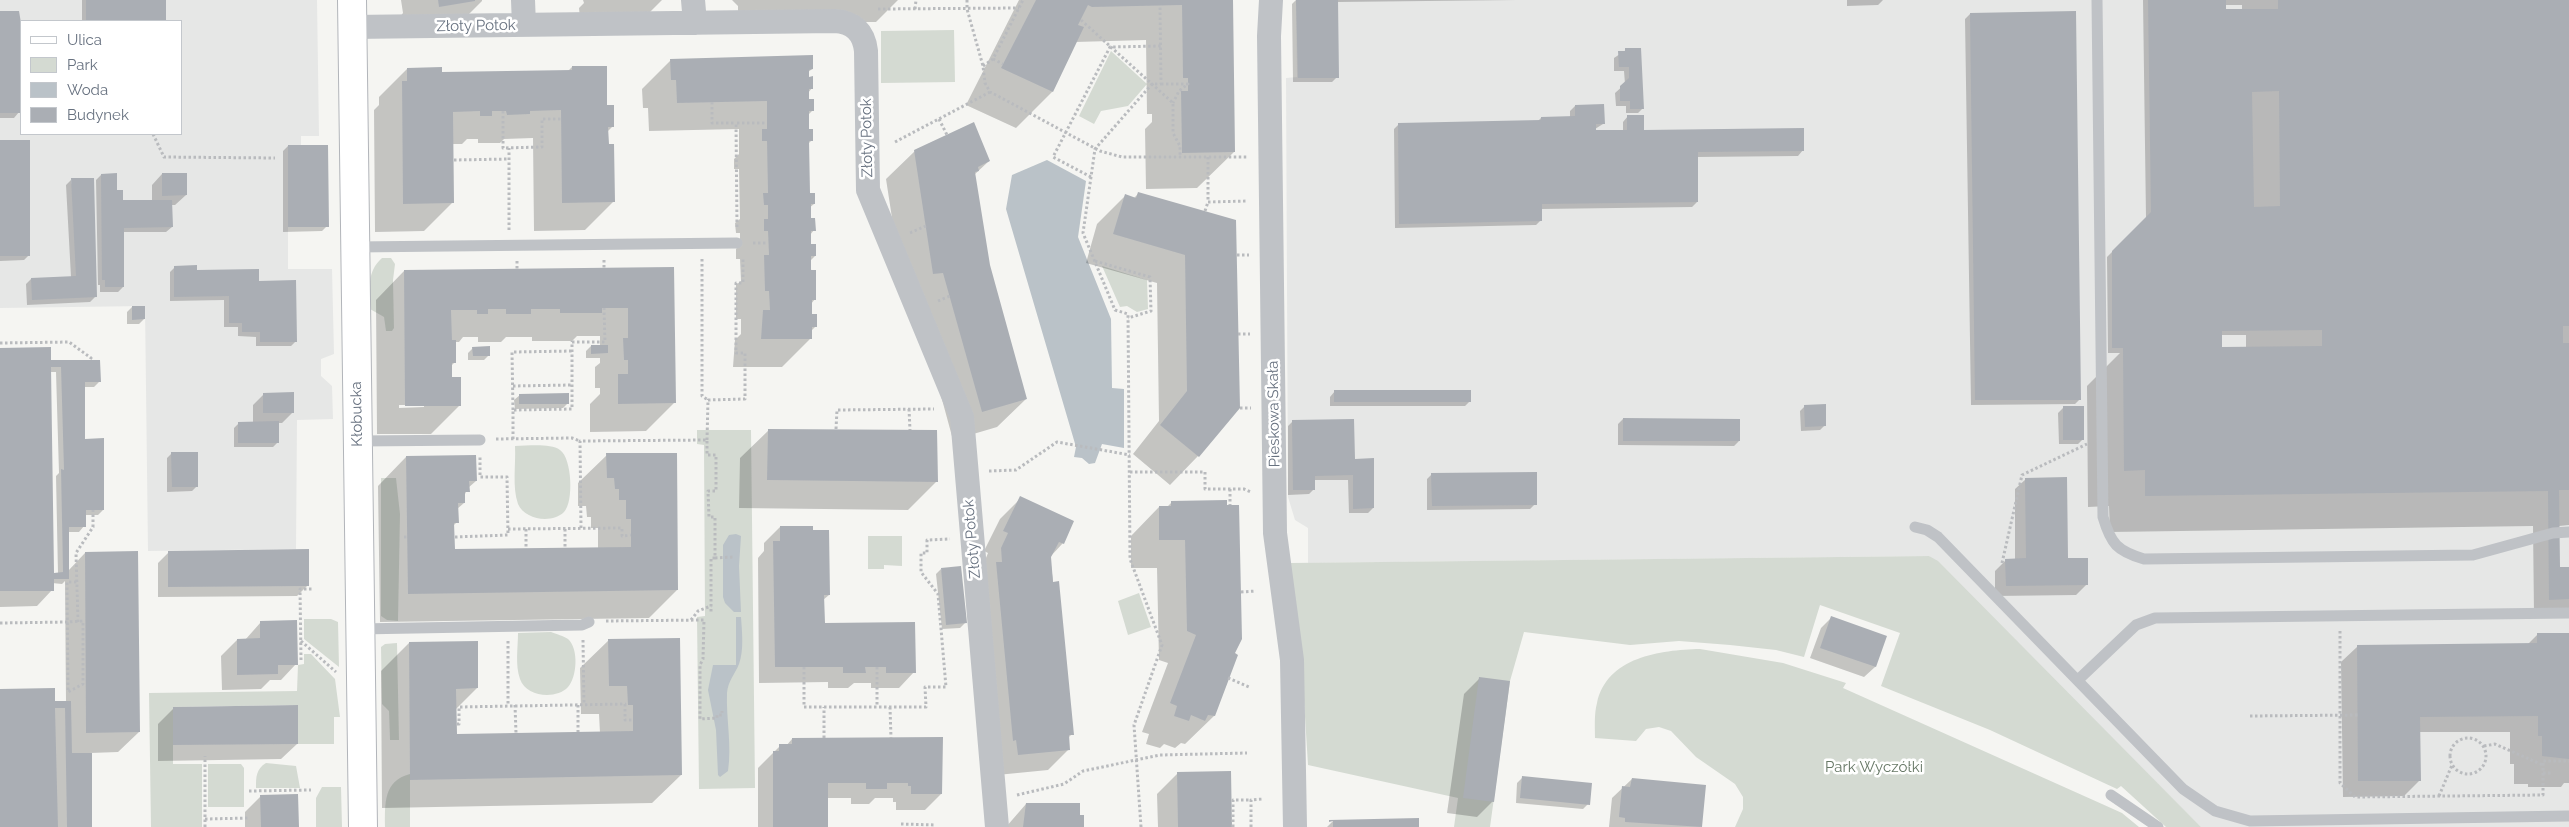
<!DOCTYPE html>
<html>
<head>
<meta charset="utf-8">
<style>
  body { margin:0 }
  #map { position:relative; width:2569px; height:827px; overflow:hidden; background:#f5f5f2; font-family:Raleway,sans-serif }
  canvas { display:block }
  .legend { position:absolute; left:20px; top:20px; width:162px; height:115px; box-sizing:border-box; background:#fff; border:1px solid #c3c7cc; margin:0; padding:6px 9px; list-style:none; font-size:15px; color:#687280 }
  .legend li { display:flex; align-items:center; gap:10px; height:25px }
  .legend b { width:25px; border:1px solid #c3c7cc }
</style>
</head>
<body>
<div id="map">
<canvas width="2569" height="827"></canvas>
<ul class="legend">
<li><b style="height:6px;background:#fff"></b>Ulica</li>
<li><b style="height:14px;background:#d4dad2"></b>Park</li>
<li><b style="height:14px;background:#bac2c8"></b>Woda</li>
<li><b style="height:14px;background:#aaaeb4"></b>Budynek</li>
</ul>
</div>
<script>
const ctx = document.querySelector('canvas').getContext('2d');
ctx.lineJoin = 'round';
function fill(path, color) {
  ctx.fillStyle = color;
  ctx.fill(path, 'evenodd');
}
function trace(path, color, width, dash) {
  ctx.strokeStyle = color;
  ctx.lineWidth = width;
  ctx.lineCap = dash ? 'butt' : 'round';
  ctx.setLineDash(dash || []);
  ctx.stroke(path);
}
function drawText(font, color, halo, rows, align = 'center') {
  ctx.font = font + ' Raleway,sans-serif';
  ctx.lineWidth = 5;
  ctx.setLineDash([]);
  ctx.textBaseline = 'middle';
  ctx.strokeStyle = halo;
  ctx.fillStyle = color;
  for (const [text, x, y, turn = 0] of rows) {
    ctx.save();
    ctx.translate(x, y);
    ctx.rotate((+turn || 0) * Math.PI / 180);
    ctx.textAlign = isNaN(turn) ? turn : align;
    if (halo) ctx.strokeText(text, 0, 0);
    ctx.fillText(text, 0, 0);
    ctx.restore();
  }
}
const built = new Path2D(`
  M0 0H317L319 136H301V145H288V269H332L334 354 321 359V376L332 386 333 419 297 420 296 549 148 551 145 306 0 308ZM21 21H181V134H21Z
  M1296 0H2569V827H2201L1929 556 1308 563V528L1295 520 1288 497 1286 78 1297 77Z`);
const green = new Path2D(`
  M954 30 955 82 881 83V31Z
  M1111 51 1147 84 1128 106 1101 111 1094 124 1079 116Z
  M382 258H391L395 264 393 280 394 328 392 331H386L384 317 370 309C370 290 366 272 382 258Z
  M1102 266 1147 280 1148 309 1137 312 1127 306 1120 307Z
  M697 430H751L755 788 699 789 697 617 705 616 704 445 697 444Z
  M515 446C528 446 550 443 560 450 572 458 574 502 564 512 552 524 525 520 518 504 512 487 516 464 515 446Z
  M381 478H396L400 514 398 621 387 620 381 616Z
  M868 536H902V566L884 565V569H868Z
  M1929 556 1938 561 2201 827H2166L2121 786 2117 789 1990 730 1881 686 1900 633 1820 605 1804 657 1776 650 1730 645 1679 641 1630 645 1524 632 1510 681 1490 827H1454L1458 798 1308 765 1300 636 1290 563Z
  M1139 593 1151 627 1128 635 1118 601Z
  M304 619H331L338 622 339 667 304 639Z
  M551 632C556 634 564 636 568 639 579 649 577 677 568 687 556 700 526 697 520 679 515 665 518 647 518 633Z
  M397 643 399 740H390L389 711 382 704 381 647 385 644Z
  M1700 649 1783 663 1846 683 1843 688 2102 804 2122 813 2139 827H1735L1743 809V797L1735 784 1696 757 1671 731 1659 727 1646 729 1636 741 1595 738C1595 727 1594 714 1597 703 1607 657 1660 650 1700 649Z
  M304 654H311L335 679 340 717H334V744H298L297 705 173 707V764H202V827H151L149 693 297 691 298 665 304 664Z
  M266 763 296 766 300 788H256C256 777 256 769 266 763Z
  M208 764H241L244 768V807H208Z
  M410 774V827H385C385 804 383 781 410 774Z
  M322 787H341L342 827H316V798Z`);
const water = new Path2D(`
  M1047 160 1086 181 1078 237 1111 319 1112 388 1124 389V448L1102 444 1095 463 1089 464 1082 458 1074 457 1076 447 1006 209 1012 175Z
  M736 534 741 536 739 566 741 612H734L725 603 723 597V545L729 535Z
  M736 617H741C742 632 744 650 739 664 735 674 728 681 727 693 726 719 732 745 728 771L720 777 718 775 716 730 708 690 713 665H736Z`);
const shadow = new Path2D(`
  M82 0H165V21H82Z
  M401 0H482V1L453 30 400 17 403 13Z
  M583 0H662L639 23 581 28 579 8 584 3Z
  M732 0H898L876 22H738V6Z
  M1019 0H1232L1234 152 1197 188 1146 189 1145 129 1152 122V114H1147L1146 40 1075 42 1052 92 1016 128 966 105Z
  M1296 0H1517L1337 2V77L1332 82H1293L1292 4Z
  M1847 0H1883L1878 5 1847 6Z
  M2143 0H2569V525L2559 526V568H2569V615H2534L2533 526 2110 532 2109 506 2088 507 2087 386 2120 353H2108L2107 257 2146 218ZM2225 5H2242V10H2225ZM2221 335H2246V348H2219Z
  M0 12 21 25V38L18 41 21 96 19 112 14 118H0Z
  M1970 14 2080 399 2075 404 1971 405 1965 19Z
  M1626 50 1643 108 1638 113H1626V106H1616L1615 93 1625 84 1624 71H1614V58Z
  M671 60 812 69 807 73 812 88 808 93V100L813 110 808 115V130L812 140 808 144 809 194 814 204 809 208 810 220 814 230 810 235V246L815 256 810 261 815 299 811 304V316L816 326 811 331V338L782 367H733L735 340 741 334V319H736V285L741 281 740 259H736V249L740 244V233H736L735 223 740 219 739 169H734V159L739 154V129L649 131 648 108H643L642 89Z
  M572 67 606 106 613 126 607 132 614 201 585 230 534 231 533 138 504 139 500 143H478V139H467L462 144H452L453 202 424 231 375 232 374 110 379 105V97L407 69 441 73 568 71Z
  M1575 106 1603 124 1595 129V132L1623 131V122L1628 116 1643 131 1803 150 1798 156 1697 157V202L1692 207 1541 209V220L1536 225 1395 228 1394 129 1399 124 1537 122 1541 118H1570V111Z
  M0 141 29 255 24 260 0 261Z
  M288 146 327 226 322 231 283 232V151Z
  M915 151 989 161 974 175 989 266 1026 399 997 427 953 440 915 300 905 302 886 179Z
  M162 174 186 195 175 205H171L172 227 166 232H123V287L118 292H100V285H98L96 180 101 175 122 202 152 201V185Z
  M71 180 95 297 90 302 27 305 26 284 31 279 71 277 66 185Z
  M1138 194 1235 221 1198 456 1170 485 1133 454 1159 421 1157 283 1086 263 1097 224 1125 196 1134 198Z
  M175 267 258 282 296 341 291 346H256V337L238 336V327H224V300L170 301V272Z
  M673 268 675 402 646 431 590 432V404L600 394V388H595V367L600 363V358H586V351L591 346H600V336H577L572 341H532V337H506L501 342H478V337H463L459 342H454L455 362 451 366V378L460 405 431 434H377L376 300 404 271ZM399 405H424V407L399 408Z
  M132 307 144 319 139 324H127V312Z
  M473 348 489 355 484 360H468V353Z
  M0 349 50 363 51 362 99 382 94 387H84V440L103 510 98 515H84V526L79 532H68V571L85 553 139 732 118 752 90 753 91 827H0V691L54 703H66L65 581 62 584 52 583V590L37 606 0 607ZM50 372H56L59 473 56 476 58 574 52 576Z
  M1335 391 1470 401 1465 406H1330V397Z
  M264 394 293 412 282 423H278V442L273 447H234V428L239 423H253V405Z
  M520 395 568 403 563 408 515 409 514 400Z
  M1805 406 1825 425 1820 430 1801 431 1800 411Z
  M2063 408 2083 439 2078 444H2059L2058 413Z
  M1623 419 1739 441 1734 446 1618 445V424Z
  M1293 421 1354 460 1373 508 1368 513H1349L1348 480H1314V489L1309 494 1288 495V426Z
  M769 430 937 481 908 510 739 508 740 458Z
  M172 453 197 486 192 491 167 492V458Z
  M607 455 677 590 649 618 380 622 378 486 406 457 476 481 468 488 464 496V503L457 509V522L453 526V551L598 549V528H591V517H587L586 506H578V483Z
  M1432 474 1535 504 1530 509 1427 510V479Z
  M2026 479 2067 559 2087 584 2076 595 1995 596V571L2006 560H2015V489Z
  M1021 498 1063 543 1050 557 1072 734 1068 738 1069 749 1048 770 997 775 981 570 988 553 984 551 1000 519Z
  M1172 502 1233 653 1214 716 1185 744 1181 743 1175 748 1164 744 1160 748 1146 744 1149 734 1142 732 1168 663 1159 660 1157 568H1131V536L1159 507H1167Z
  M780 527 829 595 823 600V624L914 672 899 688H871V683H854L848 688H828V682L759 683 758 558 764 551V543Z
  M169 552 308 585 297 596 158 597V563Z
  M941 569 965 623 960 628 942 629 936 574Z
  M1832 617 1886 637 1875 667 1864 677 1810 658 1821 628Z
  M261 622 296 664 281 680H270L261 689 222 690 221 656 237 640H245Z
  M2538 634H2569V783H2564L2561 787H2528V784H2514V764H2510V732H2419L2420 780 2404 796 2343 797 2341 662 2357 647 2528 644Z
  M609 640 681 775 652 803 382 808 381 671 409 643 477 688 455 710 456 735 600 733 599 714H581L580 668Z
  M1480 678 1493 801 1477 817 1447 813 1464 694Z
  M174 708 297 744 281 759 158 761V724Z
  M792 739 941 794 925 810H896V802H893V798H875L869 804H851V798H827V827H758V768L780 746H786Z
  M1178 773 1231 827H1158L1157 794Z
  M1522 778 1588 804 1583 809 1516 803 1517 783Z
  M1632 779 1705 787 1700 827H1609L1612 798Z
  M261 796 298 827H245V812Z
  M1026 804 1079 817 1083 827H1006Z
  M1333 821 1418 827H1327Z`);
const building = new Path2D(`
  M86 0H166V21H86Z
  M438 0H475V1L439 7Z
  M1036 0H1233L1235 152 1182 153 1181 91H1188V78H1183L1182 5 1092 7 1088 5 1078 25 1084 27 1053 92 1001 68Z
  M1296 0H1338L1339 78H1298Z
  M2148 0H2226V9H2278V0H2569V326H2563V343H2569V490H2559L2560 567H2569V599L2549 600 2548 491 2145 496V470L2124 471 2123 348H2112V251L2151 212ZM2279 91 2280 206 2254 207 2252 92ZM2322 330V346L2222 347V331Z
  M0 11H19L21 23 20 113H0Z
  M2076 11 2081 400H1975L1970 13Z
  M1625 48H1641L1644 109H1630V101H1620V86L1629 78V67H1619L1618 51H1625Z
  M813 55V69L809 70V77L813 76V89H809V99H814V111H809V129H813V141H809L810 193H815V204H811V218H815L816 231H811V244H816V256H811V270H816V300H812V314H817V327H812V339H761L763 310H770L769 291H765L764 255H769L768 231H764V219H768V205H764L763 193H768L767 141H762V129H767V101L677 103 676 80H671L670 59Z
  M572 66H607V105H614V127H608L609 144H614L615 202 562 203 561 110 530 111V114L507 115 506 111H492V116H480V111L453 112 454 203 403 204 402 81H407V68L442 67V72L572 70Z
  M1604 104 1605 124H1596V130H1627V115H1644V130L1804 128V151L1698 152V202L1542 204V221L1399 224 1398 123 1541 120V117L1575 116V105Z
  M974 122 990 161 978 167 979 171 975 172 990 265 1027 399 982 412 943 273 933 274 914 150Z
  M0 140H30V256H0Z
  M288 145H328L329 227H288Z
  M117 173V190H123V200H172L173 227 124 228V287H105V280H102L101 174Z
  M162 173H187V195L162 196Z
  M71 178H94L97 297 32 300 31 278 76 276Z
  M1138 192 1236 220 1240 408 1199 457 1160 425 1187 391 1185 255 1113 234 1125 194 1136 198Z
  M197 265V270L259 269V281L296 280 297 342H260V332H242V323H229V296L174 297V266Z
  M674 267 676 403 618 404V374H628V360H624L623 338H628V308H602V313H560V309H531V314H506V309H488V314H477V310H451L452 340H456V363H452V377H461V406H405L404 270Z
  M132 306H145V319L132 320Z
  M591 345H608V353L591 354Z
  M490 346V356H473L472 347Z
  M51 347V360H100L101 382H85V439L104 438V510H86V527H69V579H54V591H0V348ZM51 367H61L64 470 61 469 63 572 54 573Z
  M1334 390H1471V402H1334Z
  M294 392V413H263V393Z
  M569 393V404H519V394Z
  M1826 404V426L1805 427 1804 405Z
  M2063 406H2084V440H2063Z
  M1623 418 1740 419V441H1623Z
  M1354 419 1355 459 1374 458V508L1353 509V475L1315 476V490H1293L1292 420Z
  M279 421V443H238V422Z
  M768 429 937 430 938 482 767 480Z
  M171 452H198V487H172Z
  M606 453H677L678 590 408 594 406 456 476 455 477 481H469L470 492H465V503H458L459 523H454L455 549 631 547V519H626V500H619V489H615L614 478H607Z
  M1537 472V505L1432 506 1431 473Z
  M2067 477 2068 558H2088V585L2006 586 2005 559 2026 558 2025 478Z
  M1020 496 1074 521 1064 544 1059 542 1051 557 1053 582 1059 581 1074 735H1069L1070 750 1018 755 1016 740 1013 741 996 562H1002L1001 548 1008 533 1003 531Z
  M1227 500V505H1239L1242 639 1235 653 1238 655 1215 716 1208 715 1205 721 1191 715 1189 721 1174 716 1177 706 1170 703 1196 635 1187 631 1185 540H1159V506H1171V501Z
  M780 526H813V530H829L830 595H824L825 623 915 622 916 673H886V667H865L866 673H843V667H775L773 541H780Z
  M309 549V586L168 587V551Z
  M138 551 140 732 86 733 85 552Z
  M961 566 967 623 946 625 941 568Z
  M1831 616 1887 636 1876 667 1820 648Z
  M297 620 298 665H278V674L237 675V639L260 638V621Z
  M2537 633H2569V759L2542 756V736H2538V716L2420 717 2421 781H2358L2357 645 2537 643Z
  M680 638 682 775 410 780 409 642 478 641V688L456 689 457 734 633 731V705H628L627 686H609L608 639Z
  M1479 677 1510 681 1494 802 1463 798Z
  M55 688V701H71L72 753H92V827H67L65 708H55L58 827H0V689Z
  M298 705V744L173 745V707Z
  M943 737 942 794H911V786H908V783H887V789H866V783H828V827H773V751H779V744H792V738Z
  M1231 771 1232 827H1178L1177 772Z
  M1522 776 1592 783 1590 805 1520 798Z
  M1632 778 1706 785 1702 827 1625 822V818L1619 817 1622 786 1630 787Z
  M298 794 299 827H261L260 795Z
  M1026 803H1080V815H1084V827H1023Z
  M1419 818V827H1333V821L1329 822V820Z`);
const path = new Path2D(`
  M967 0V9L983 66 985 83 990 92 996 95 1100 151 1122 157H1248
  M878 9 1019 8
  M915 9 916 0
  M1081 20 1173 103V133L1180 146V155
  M993 59 1003 64
  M983 66 993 59 1023 0
  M1161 84H1188L1179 91 1173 103
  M712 102V123H736
  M503 111V148L542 147V119H561
  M939 119 947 135
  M153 134 164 157 275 158
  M895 142 990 92
  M1208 157V202L1248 201
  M454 160 509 159
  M1091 177 1053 157 1110 47 1161 46
  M1205 211 1208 202
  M737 227 736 123H767
  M509 230V148
  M910 233 926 226
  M753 243H768
  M1237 255H1249
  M702 259V396L708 400
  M604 260V268
  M517 261V269
  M1095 261 1150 277 1151 311 1128 318
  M938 301 950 296
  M1238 334H1250
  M0 343 69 342 91 358 90 360
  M513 386 572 385
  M1240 408H1251
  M909 409 910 430
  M513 410 512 352 572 351
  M836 429 837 410 934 409
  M496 439 572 438 580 441
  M513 439V410L572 409V342H605L604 308
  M707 440 708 400 745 399V353H736V283H743V257
  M989 471 1016 470 1057 442 1130 455
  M1130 472H1205V489H1244L1251 492
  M1230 489V505
  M581 528 580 441 707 440V455H716V491H708L709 517H715V558H711V614
  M508 529 622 528V536L631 535
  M526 529V548
  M565 529V548
  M404 537H407
  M455 537 508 535 507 477H480V457
  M715 558 734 557
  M2002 563 2022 475 2087 444
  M1241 592 1256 591
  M691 620 698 611 711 606
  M606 621 704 620 703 659 700 665V719L717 718V715H722V711
  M78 622 76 553 93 527V510
  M0 623 68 622 83 621V684L68 692 67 582H77
  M2340 631V783L2355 797 2543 795V761H2569
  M583 640 584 705
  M301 641 336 672
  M508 641V706
  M301 660 300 589H312
  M804 667V707H926L925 687H946L938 594 921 572V553H927V540L950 539
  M877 667V707
  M1228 678 1249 687
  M515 705 516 733
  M578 705V732
  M890 707 891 738
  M2250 716 2360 715
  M457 724H459V707L625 704V720H633
  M2450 756a18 18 0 1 1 36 0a18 18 0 1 1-36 0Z
  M824 738V707
  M2484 746 2495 744 2543 765
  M2543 773H2552
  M249 791 311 790
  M1017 795 1064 784 1083 771 1160 755 1247 753
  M2439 796 2452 765
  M205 819 250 818
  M901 824 936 825
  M205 827V756
  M1141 827 1134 725 1162 645 1130 559 1128 314 1115 310 1083 233 1095 149 1152 84H1161L1160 5
  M1233 827V800H1251
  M1251 827V800L1263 799`);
const lane = new Path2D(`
  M2097 0 2103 517C2111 544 2117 551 2144 559L2473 555 2553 533 2569 532
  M355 247 737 243
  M357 441 480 440
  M1915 527 1927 530 1938 537 2183 789 2215 811 2250 821 2569 816
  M359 629 582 625 589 622
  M2078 680 2136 625 2155 618 2569 613
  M2111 795 2158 827`);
const street = new Path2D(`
  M523 0 524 25
  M693 0 695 23
  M1271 0 1269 36 1275 533 1292 660 1295 827
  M352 27 835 21C853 22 864 32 866 51L868 190 962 417 997 827`);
const secondary = new Path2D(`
  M352 0 363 827`);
const streetNames = [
  ["Złoty Potok",476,26,-1],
  ["Złoty Potok",867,138,-91],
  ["Kłobucka",357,414,-91],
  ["Pieskowa Skała",1274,414,-91],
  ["Złoty Potok",972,539,-95]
];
const parkNames = [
  ["Park Wyczółki",1874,767]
];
fill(built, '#e6e7e6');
fill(green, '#d4dad2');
fill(water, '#bac2c8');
fill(shadow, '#0003');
fill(building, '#aaaeb4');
trace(secondary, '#b2b5ba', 30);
trace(path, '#b9bbbe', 3, [2.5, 2.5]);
trace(lane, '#bfc2c6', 11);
trace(street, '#bfc2c6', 24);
trace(secondary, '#fff', 28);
drawText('15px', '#687280', '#fff', streetNames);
drawText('15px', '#677866', '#fff', parkNames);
</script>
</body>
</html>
